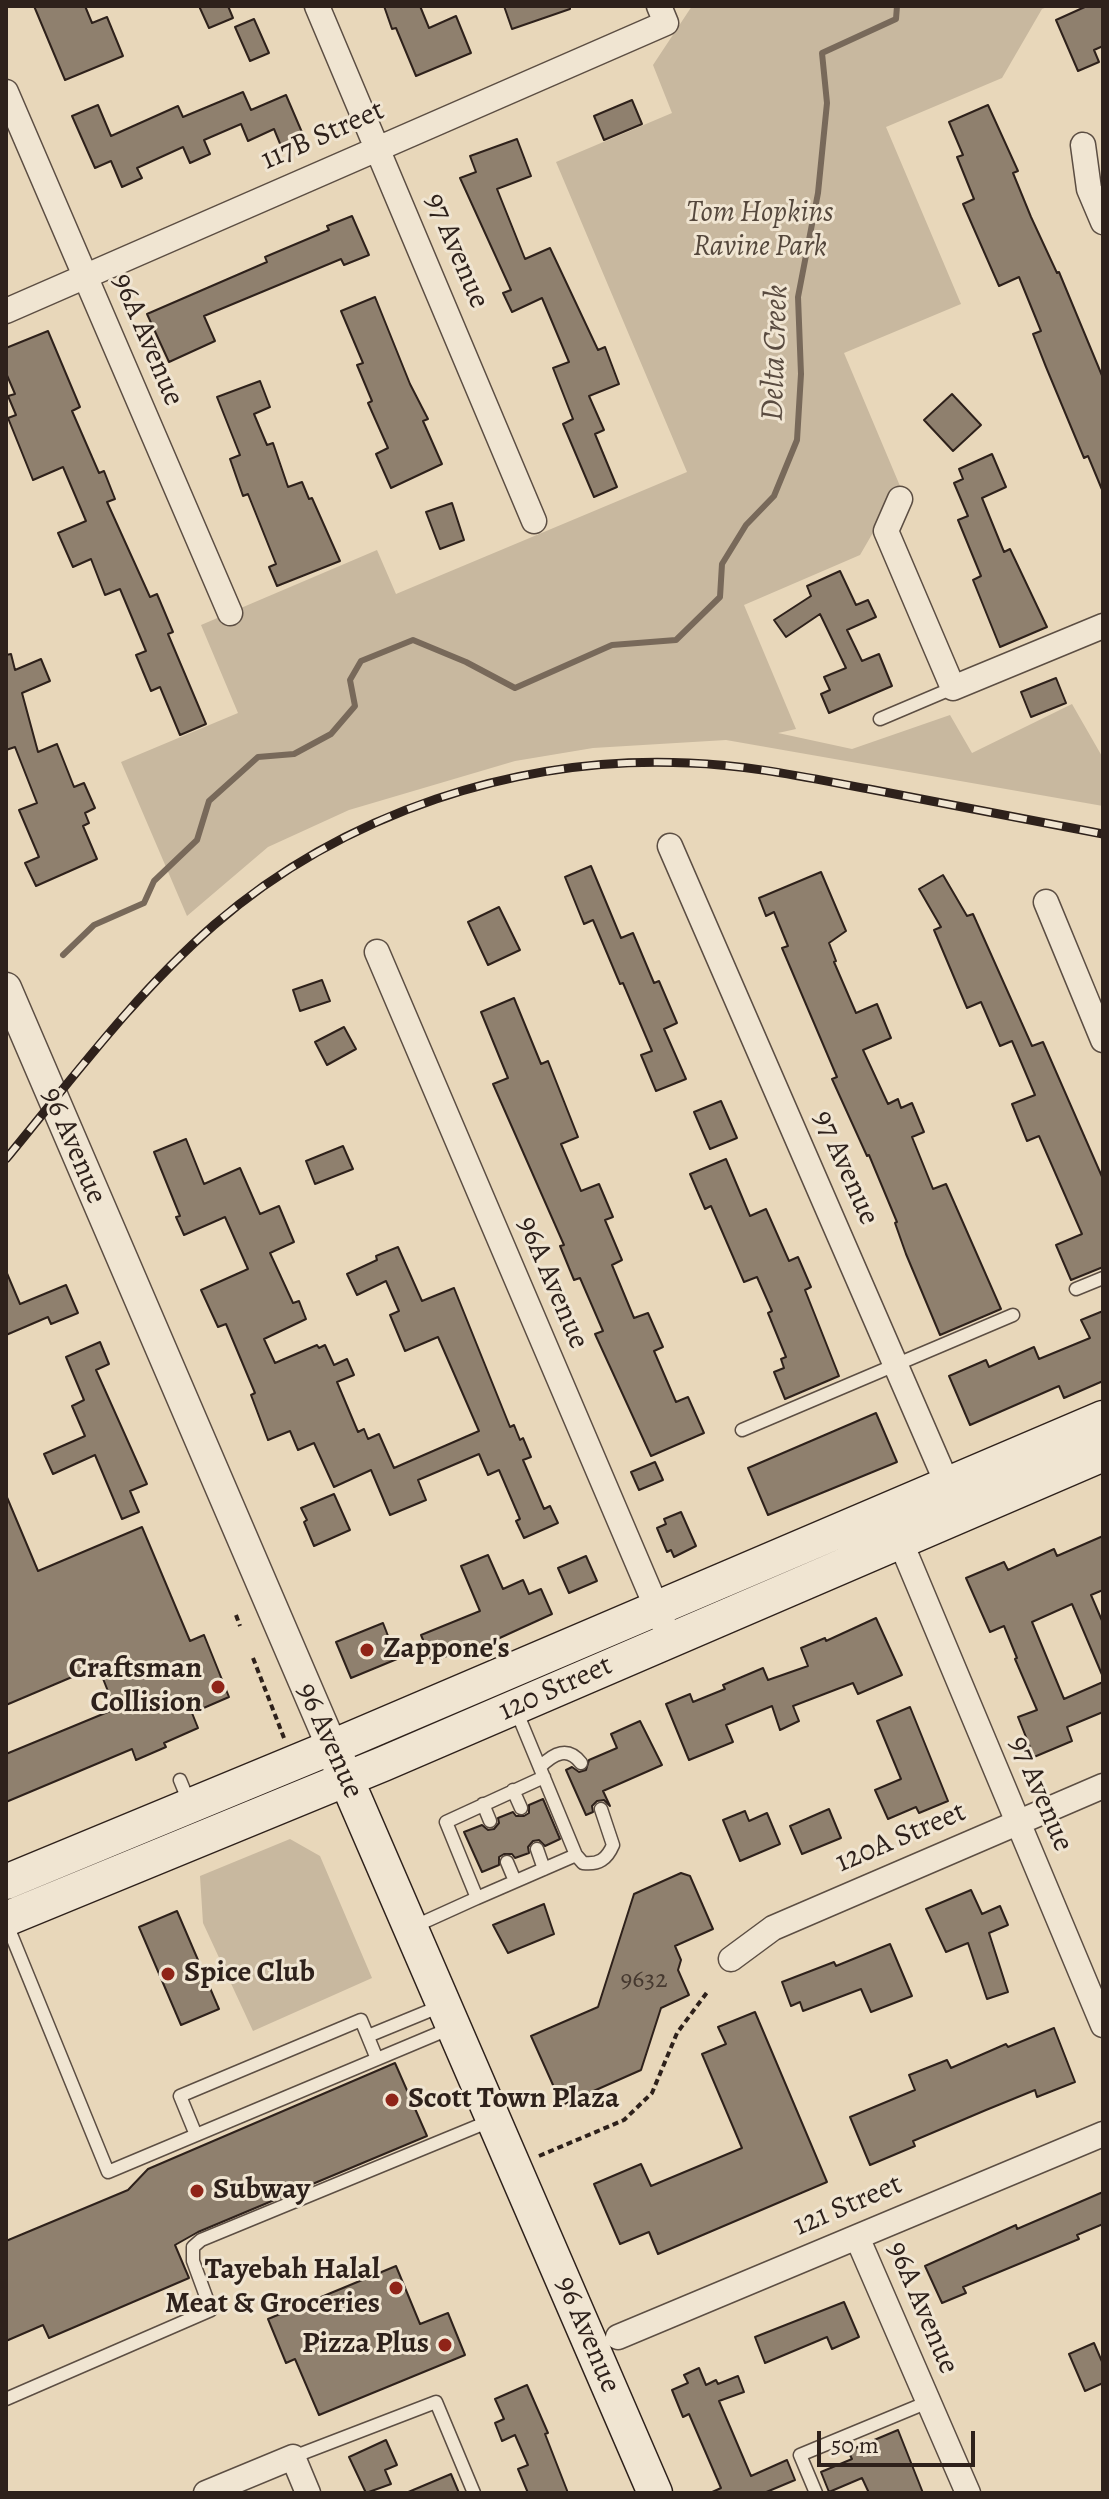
<!DOCTYPE html>
<html>
<head>
<meta charset="utf-8">
<style>
  body { margin:0 }
  #map { position:relative; width:1109px; height:2499px; overflow:hidden; background:#e8d7ba; font-family:Alegreya,serif }
  canvas { display:block }
  .frame { position:absolute; inset:0; border:8px solid #2e211b; pointer-events:none }
  .scale { position:absolute; left:817px; top:2431px; width:158px; height:36px; box-sizing:border-box; border:4px solid #2e211b; border-top:0; padding-left:10px; font-size:24px; line-height:28px; white-space:nowrap; color:#2e211b; -webkit-text-stroke:6px #f0e5d2; paint-order:stroke }
</style>
</head>
<body>
<div id="map">
<canvas width="1109" height="2499"></canvas>
<div class="frame"></div>
<div class="scale">50 m</div>
</div>
<script>
const ctx = document.querySelector('canvas').getContext('2d');
ctx.lineJoin = 'round';
function fill(path, color) {
  ctx.fillStyle = color;
  ctx.fill(path, 'evenodd');
}
function trace(path, color, width, dash) {
  ctx.strokeStyle = color;
  ctx.lineWidth = width;
  ctx.lineCap = dash ? 'butt' : 'round';
  ctx.setLineDash(dash || []);
  ctx.stroke(path);
}
function drawText(font, color, halo, rows, align = 'center') {
  ctx.font = font + ' Alegreya,serif';
  ctx.lineWidth = 6;
  ctx.setLineDash([]);
  ctx.textBaseline = 'middle';
  ctx.strokeStyle = halo;
  ctx.fillStyle = color;
  for (const [text, x, y, turn = 0] of rows) {
    ctx.save();
    ctx.translate(x, y);
    ctx.rotate((+turn || 0) * Math.PI / 180);
    ctx.textAlign = isNaN(turn) ? turn : align;
    if (halo) ctx.strokeText(text, 0, 0);
    ctx.fillText(text, 0, 0);
    ctx.restore();
  }
}
const green = new Path2D(`
  M692 6H1050L1042 9 1002 78 886 127 961 304 844 353 900 486 860 555 744 605 796 729 778 733 852 749 950 715 972 753 1072 704 1103 758V806L726 740 593 748 515 761 349 810 268 847 187 916 121 762 238 713 201 625 377 550 396 594 687 472 556 162 672 113 653 65Z
  M290 1839 320 1856 372 1978 253 2031 203 1923 200 1876Z`);
const stream = new Path2D(`
  M63 955 94 925 144 903 154 881 197 840 209 801 258 757 294 754 331 734 355 706 350 680 361 661 413 640 466 662 515 688 612 645 676 640 720 597 722 564 746 525 774 496 797 440 801 374 798 297 818 193 827 103 822 53 896 19 897 6`);
const building = new Path2D(`
  M34 6H85L92 23 107 17 123 56 65 80Z
  M199 6H228L233 18 209 28Z
  M384 6H420L429 28 456 16 471 53 416 76 396 28 392 29Z
  M504 6H570V9L512 29Z
  M1087 6H1103V46L1094 50 1099 62 1078 71 1056 20Z
  M254 19 269 53 250 61 235 27Z
  M243 92 251 110 286 95 304 137 281 146 274 129 248 141 241 124 204 140 210 154 190 163 183 147 137 168 142 178 122 187 111 161 95 168 72 116 98 105 111 136 178 106 183 117Z
  M632 100 642 124 604 140 594 116Z
  M988 105 1018 171 1013 173 1031 217 1057 273 1059 272 1103 378V492L1088 456 1084 458 1046 367 1033 334 1041 331 1019 277 999 286 963 204 974 199 957 157 963 155 949 122Z
  M517 139 531 176 497 189 525 259 550 248 598 350 605 347 619 384 589 396 604 430 595 434 617 487 594 497 563 424 573 419 553 368 569 362 542 298 512 312 503 293 511 290 460 178 476 172 470 156Z
  M352 216 369 255 344 265 341 259 204 316 215 341 169 362 147 314 267 262 265 257 329 230 327 226Z
  M375 297 410 384 428 419 423 421 442 464 391 488 376 454 388 448 368 403 372 401 357 365 363 363 341 311Z
  M48 331 80 407 72 411 99 473 104 471 115 499 107 502 150 597 157 594 173 632 168 634 206 724 180 735 160 687 151 691 136 655 146 651 120 589 105 595 91 559 73 567 58 533 86 521 63 467 33 480 8 418 16 415 8 396 15 394 6 373V348Z
  M260 381 270 407 254 414 267 445 273 443 288 487 302 482 309 499 312 498 340 561 277 586 269 567 276 564 248 494 243 496 230 459 240 455 217 397Z
  M952 394 981 425 953 451 924 420Z
  M992 454 1006 487 982 498 1004 552 1010 549 1047 627 1000 647 973 580 981 576 958 520 968 516 954 483 963 479 959 469Z
  M452 503 464 540 440 549 426 512Z
  M840 571 856 605 868 600 876 617 847 630 862 661 879 654 892 686 829 713 821 694 830 690 824 677 846 668 820 614 786 637 774 620 811 596 807 586Z
  M11 654 15 670 41 659 50 681 22 693 38 752 57 744 74 787 84 783 95 808 85 813 89 823 83 826 97 859 36 886 25 863 39 857 19 810 37 803 15 747 6 750V655Z
  M1056 678 1066 703 1031 717 1021 692Z
  M591 866 621 938 633 933 654 983 659 981 677 1023 664 1029 686 1079 656 1091 641 1055 652 1051 623 983 620 984 593 920 584 924 565 877Z
  M821 872 846 931 829 943 836 961 834 962 856 1013 877 1004 891 1038 863 1050 888 1104 898 1099 901 1108 912 1103 924 1132 912 1137 933 1189 946 1184 1001 1309 940 1335 906 1254 895 1223 897 1222 869 1155 867 1156 832 1079 837 1077 782 948 788 946 774 912 766 916 759 898Z
  M943 875 967 916 973 914 1032 1046 1043 1042 1103 1179V1267L1071 1280 1056 1245 1082 1234 1039 1136 1027 1141 1012 1104 1035 1095 1012 1041 1000 1046 981 1002 967 1008 934 930 941 927 919 889Z
  M499 907 520 950 488 965 468 922Z
  M322 980 330 1001 300 1011 293 990Z
  M514 998 541 1064 548 1061 578 1137 561 1144 581 1191 599 1184 613 1217 605 1220 622 1260 612 1265 634 1318 648 1313 663 1347 654 1351 676 1402 688 1397 704 1433 651 1456 595 1334 603 1331 580 1278 574 1280 560 1246 564 1245 493 1084 508 1078 481 1012Z
  M344 1027 356 1049 327 1065 315 1042Z
  M721 1101 737 1138 710 1149 694 1112Z
  M186 1139 204 1184 240 1168 260 1214 279 1206 294 1242 270 1253 293 1303 299 1301 306 1319 264 1339 275 1363 317 1345 319 1348 325 1345 334 1365 347 1359 354 1375 337 1382 358 1432 364 1429 368 1439 379 1434 394 1468 479 1431 438 1337 405 1351 390 1315 399 1311 386 1281 357 1295 347 1274 377 1260 376 1256 398 1247 422 1301 454 1288 510 1427 514 1425 520 1440 523 1438 531 1457 523 1460 544 1509 550 1506 558 1523 524 1538 516 1521 520 1519 499 1470 488 1475 479 1454 418 1480 426 1500 390 1515 371 1470 334 1487 314 1443 298 1450 290 1431 268 1440 251 1395 255 1393 226 1324 218 1327 201 1290 248 1269 225 1217 184 1235 176 1217 180 1216 154 1152Z
  M343 1146 353 1169 315 1184 306 1161Z
  M726 1159 750 1216 766 1209 789 1261 798 1257 811 1287 805 1290 839 1376 785 1399 774 1372 784 1368 781 1359 786 1357 768 1313 772 1311 757 1277 744 1282 711 1206 705 1209 690 1174Z
  M6 1271 20 1304 66 1285 78 1313 51 1324 48 1317 6 1335Z
  M1103 1311V1381L1064 1398 1059 1386 970 1425 949 1376 986 1360 989 1367 1034 1347 1039 1359 1090 1338 1081 1320Z
  M100 1342 109 1364 96 1370 147 1484 130 1491 139 1512 122 1519 95 1455 53 1474 44 1454 85 1436 72 1406 84 1400 66 1357Z
  M876 1413 897 1462 768 1515 748 1468Z
  M655 1462 663 1480 639 1490 631 1472Z
  M334 1494 350 1530 314 1546 304 1522 307 1520 301 1508Z
  M6 1495 38 1571 142 1527 190 1641 204 1635 229 1697 192 1713 198 1728 164 1743 166 1747 136 1760 132 1749 6 1802V1754L115 1709 98 1666 6 1705Z
  M681 1512 696 1546 674 1557 671 1550 667 1552 657 1528 666 1524 664 1519Z
  M1103 1536V1590L1091 1595 1103 1623V1677L1072 1604 1032 1622 1064 1699 1103 1682V1712L1067 1727 1072 1741 1034 1757 1018 1717 1037 1710 1015 1659 1017 1658 1004 1626 990 1632 966 1578 1004 1562 1008 1570 1054 1549 1057 1556Z
  M488 1555 503 1589 523 1580 529 1594 541 1589 552 1614 456 1658 454 1653 432 1662 421 1635 480 1611 461 1566Z
  M586 1556 597 1581 569 1593 558 1568Z
  M876 1618 902 1675 858 1694 853 1683 793 1706 799 1721 780 1730 772 1706 726 1725 733 1742 689 1760 666 1704 690 1694 693 1702 725 1689 723 1685 763 1668 768 1680 808 1666 801 1648 825 1638 826 1641Z
  M383 1623 397 1659 351 1678 336 1642Z
  M910 1707 948 1801 919 1813 916 1807 888 1819 875 1790 901 1779 877 1721Z
  M640 1721 662 1765 603 1791 610 1806 604 1800 597 1801 592 1806 593 1812 586 1815 566 1770 572 1767 579 1772 586 1770 589 1760 617 1748 611 1734Z
  M543 1799 560 1839 545 1846 539 1840 533 1841 528 1847 529 1853 515 1858 512 1854H504L499 1857V1865L482 1872 464 1832 482 1825 488 1830 494 1829 499 1823 498 1818 513 1812 516 1816H524L529 1813V1805Z
  M829 1809 841 1838 802 1854 790 1826Z
  M745 1811 749 1821 767 1813 780 1844 740 1861 723 1820Z
  M681 1873 690 1876 713 1929 675 1946 681 1960 678 1970 689 1995 661 2008 641 2070 562 2105 531 2036 598 2007 634 1894Z
  M971 1890 982 1914 1000 1906 1008 1925 989 1933 1008 1992 987 1999 968 1943 946 1952 926 1909Z
  M544 1904 554 1934 508 1953 493 1925Z
  M177 1911 219 2009 181 2025 139 1927Z
  M890 1944 912 1996 871 2012 861 1989 803 2011 800 2002 791 2006 782 1982 834 1962 836 1966Z
  M755 2012 827 2182 658 2254 649 2232 620 2244 594 2184 641 2164 651 2186 742 2148 702 2054 726 2044 718 2027Z
  M1054 2028 1075 2082 1037 2097 1035 2090 986 2110 913 2141 915 2146 870 2165 850 2117 915 2090 909 2075 947 2060 951 2068 1006 2044 1008 2047Z
  M395 2063 427 2136 198 2232 175 2245 189 2278 49 2338 43 2325 6 2341V2241L128 2190 148 2169Z
  M1103 2192V2224L1077 2235 1079 2239 963 2287 966 2293 942 2303 925 2266 1016 2225 1017 2229Z
  M396 2266 420 2324 448 2313 465 2355 319 2415 295 2359 286 2363 268 2319Z
  M844 2302 859 2337 832 2349 827 2337 765 2363 755 2337Z
  M1094 2343 1103 2364V2383L1085 2391 1069 2354Z
  M699 2368 706 2385 716 2380 718 2384 738 2376 744 2392 719 2401 751 2476 787 2460 795 2480 764 2493H710L721 2488 689 2414 683 2417 672 2390 688 2383 684 2375Z
  M527 2385 548 2433 545 2434 568 2493H528L518 2469 528 2465 515 2435 502 2441 495 2423 504 2419 495 2399Z
  M898 2430 923 2493H869L862 2478 829 2492 821 2472 852 2459 848 2451Z
  M386 2440 397 2465 385 2470 391 2484 366 2493 349 2457Z
  M451 2474 459 2493H406Z`);
const path = new Path2D(`
  M236 1615 240 1626
  M253 1658 284 1738
  M539 2156 624 2120 652 2093 677 2033 708 1991`);
const service = new Path2D(`
  M880 719 953 688
  M1076 1289 1103 1278
  M742 1430 1013 1315
  M540 1767C554 1753 568 1746 581 1763
  M180 1780 189 1802
  M513 1790 521 1808
  M483 1804 490 1821
  M537 1849 544 1869
  M576 1855 583 1863C599 1865 607 1859 613 1845L601 1809
  M507 1862 515 1881
  M477 1898 576 1855 516 1710
  M6 1922 108 2172 451 2028
  M413 1927 477 1898 446 1822 544 1777
  M368 2036 441 2006
  M196 2135 180 2096 361 2020 377 2059
  M6 2399 211 2310 193 2261V2247L201 2240 490 2121
  M293 2457 436 2402 474 2493
  M816 2493 800 2455 928 2402`);
const minor = new Path2D(`
  M317 6 534 521
  M6 92 230 613
  M1083 145 1089 189 1103 222
  M6 311 666 23 659 6
  M900 499 886 531 953 688 1103 626
  M670 846 953 1497
  M1046 902 1103 1040
  M377 952 670 1639
  M901 1543 1103 2025
  M731 1959 773 1928 1103 1786
  M857 2237 968 2493
  M618 2337 1103 2134
  M206 2493 293 2457 308 2493`);
const tertiary = new Path2D(`
  M6 988 332 1747`);
const secondary = new Path2D(`
  M337 1758 655 2493
  M6 1882 332 1747 1103 1418
  M6 1919 383 1764 1103 1454`);
const rail = new Path2D(`
  M6 1159C72 1079 135 994 214 925 343 813 519 755 689 763 750 765 809 778 869 789 947 804 1025 819 1103 834`);
const markers = [
  [367,1650,8,"#8f2418"],
  [218,1687,8,"#8f2418"],
  [168,1974,8,"#8f2418"],
  [392,2100,8,"#8f2418"],
  [197,2191,8,"#8f2418"],
  [396,2288,8,"#8f2418"],
  [445,2345,8,"#8f2418"]
];
const numberNames = [
  ["9632",644,1981]
];
const streetNames = [
  ["117B Street",323,136,-24],
  ["97 Avenue",456,251,67],
  ["96A Avenue",147,340,67],
  ["96 Avenue",73,1146,67],
  ["97 Avenue",845,1168,66],
  ["96A Avenue",552,1283,67],
  ["120 Street",556,1689,-24],
  ["96 Avenue",329,1741,66],
  ["97 Avenue",1040,1794,67],
  ["120A Street",901,1838,-23],
  ["121 Street",848,2206,-23],
  ["96A Avenue",922,2308,67],
  ["96 Avenue",587,2335,67]
];
const parkNames = [
  ["Tom Hopkins",760,214],
  ["Ravine Park",760,248]
];
const poiNames = [
  ["Zappone's",383,1650],
  ["Craftsman",202,1670,"right"],
  ["Collision",202,1704,"right"],
  ["Spice Club",184,1974],
  ["Scott Town Plaza",408,2100],
  ["Subway",213,2191],
  ["Tayebah Halal",380,2271,"right"],
  ["Meat & Groceries",380,2305,"right"],
  ["Pizza Plus",429,2345,"right"]
];
const waterNames = [
  ["Delta Creek",776,353,-88]
];
fill(green, '#c8b89f');
trace(stream, '#78695a', 6);
fill(building, '#8f806e');
trace(building, '#2e211b', 2);
trace(service, '#5c4e43', 15);
trace(minor, '#5c4e43', 27);
trace(tertiary, '#5c4e43', 33);
trace(secondary, '#2e211b', 37);
trace(path, '#2e211b', 4, [6, 4]);
trace(service, '#f0e5d2', 12);
trace(minor, '#f0e5d2', 24);
trace(tertiary, '#f0e5d2', 30);
trace(secondary, '#f0e5d2', 34);
trace(rail, '#2e211b', 9);
trace(rail, '#f0e5d2', 6, [18]);
for (const [x, y, r, color] of markers) {
  const dot = new Path2D();
  dot.arc(x, y, r, 0, 2 * Math.PI);
  ctx.fillStyle = color;
  ctx.fill(dot);
  trace(dot, '#f0e5d2', 3);
}
drawText('26px', '#463930', null, numberNames);
drawText('30px', '#2e211b', '#f0e5d2', streetNames);
drawText('italic 30px', '#54473c', '#f0e5d2', parkNames);
drawText('bold 30px', '#2e211b', '#f0e5d2', poiNames, 'left');
drawText('italic 32px', '#594b40', '#f0e5d2', waterNames);
</script>
</body>
</html>
